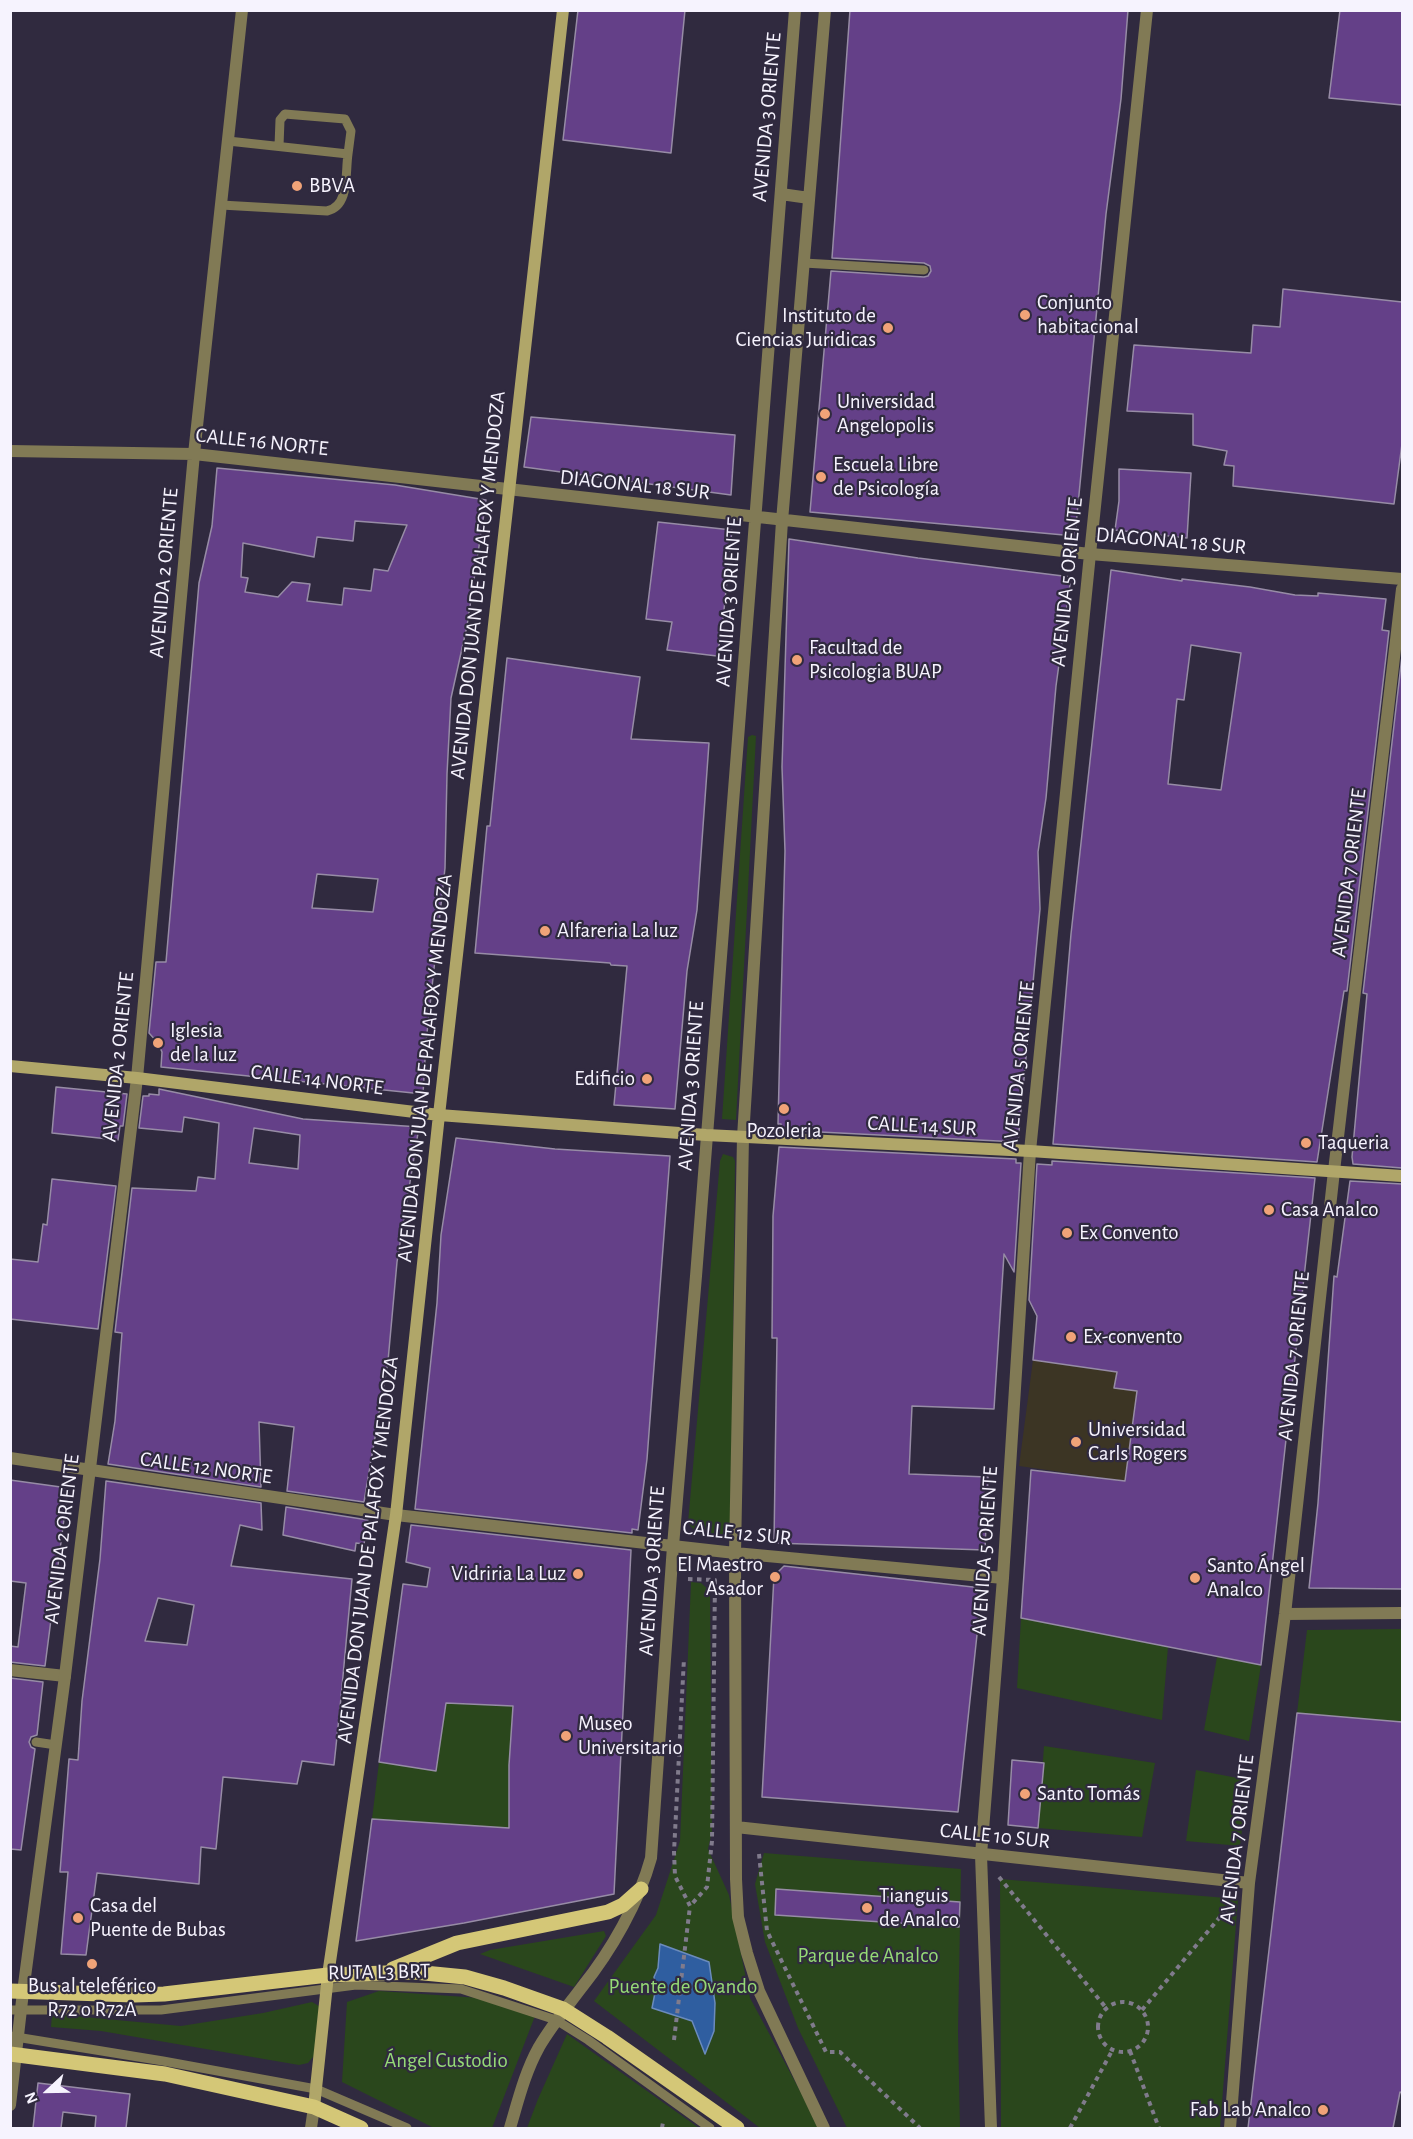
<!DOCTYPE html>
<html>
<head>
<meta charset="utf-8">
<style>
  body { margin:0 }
  #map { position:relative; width:1413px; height:2139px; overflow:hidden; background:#302a3f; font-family:"Alegreya Sans",sans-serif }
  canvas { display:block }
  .frame { position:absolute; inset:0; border:12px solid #f6f3fe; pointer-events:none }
  .north { position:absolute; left:18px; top:2061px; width:60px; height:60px; -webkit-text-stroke:4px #302a3f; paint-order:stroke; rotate:248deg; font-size:16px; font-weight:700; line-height:24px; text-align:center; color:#f6f3fe }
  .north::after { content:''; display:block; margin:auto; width:21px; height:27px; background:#f6f3fe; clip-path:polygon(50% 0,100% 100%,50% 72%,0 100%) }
</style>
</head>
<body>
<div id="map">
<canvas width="1413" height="2139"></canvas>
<div class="frame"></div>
<div class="north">N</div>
</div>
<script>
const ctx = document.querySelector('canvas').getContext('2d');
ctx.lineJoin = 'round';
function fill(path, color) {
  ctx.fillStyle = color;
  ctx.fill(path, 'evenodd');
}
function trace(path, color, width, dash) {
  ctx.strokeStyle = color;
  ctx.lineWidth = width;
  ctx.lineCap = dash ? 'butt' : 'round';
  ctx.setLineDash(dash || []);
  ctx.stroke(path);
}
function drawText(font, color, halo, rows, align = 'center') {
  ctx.font = font + ' "Alegreya Sans",sans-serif';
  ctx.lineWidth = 4.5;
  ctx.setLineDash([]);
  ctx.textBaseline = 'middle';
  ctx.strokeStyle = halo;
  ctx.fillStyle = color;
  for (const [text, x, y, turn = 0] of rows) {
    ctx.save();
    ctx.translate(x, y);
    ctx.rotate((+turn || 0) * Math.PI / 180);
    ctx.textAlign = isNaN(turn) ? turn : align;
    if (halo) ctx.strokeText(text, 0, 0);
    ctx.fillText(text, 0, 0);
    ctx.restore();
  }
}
const education = new Path2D(`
  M1033 1360 1117 1372 1115 1388 1168 1395 1134 1414 1125 1481 1019 1466Z`);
const green = new Path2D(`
  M752 735 756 736 736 1120 722 1119 748 737Z
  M723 1154 733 1157 735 1161 731 1528C715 1542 701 1540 688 1523L720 1161Z
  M691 1582 701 1583 710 1591 712 1831 708 1849 729 1895 750 1998 820 2128H760L594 2001 656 1915 680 1841Z
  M1021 1618 1168 1647 1162 1720 1017 1688Z
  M1402 1629V1722L1297 1713 1307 1630Z
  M1217 1657 1261 1665 1249 1741 1204 1730Z
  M446 1703 513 1706C510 1758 510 1810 508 1862L480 1849V1826L372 1819 379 1762 436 1770Z
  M1044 1746 1155 1763 1142 1837 1038 1828Z
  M1196 1770 1248 1780 1240 1846 1186 1841Z
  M764 1853 961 1869 958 2031 960 2128H847L798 2028 765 1942 755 1884Z
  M1000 1879 1238 1899 1220 2128H1001Z
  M604 1931 606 1936 574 1987 480 1954 490 1950Z
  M379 1991 480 1998 535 2016 492 2128H434L342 2082 347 2002Z
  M312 2002 319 2006 314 2056 308 2063 299 2065 101 2031 51 2027 52 2014 181 2026 263 2013Z
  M567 2034 699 2128H527L538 2099Z`);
const water = new Path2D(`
  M660 1944 709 1962 715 2003 714 2031 705 2054 692 2021 652 2008 656 1988 654 1977 658 1968Z`);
const building = new Path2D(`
  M578 10H685L671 153 563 140Z
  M850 10H1128L1121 99 1106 214 1075 536 810 512 831 271 924 277 928 276 931 271 930 266 924 263 832 258Z
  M1340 10H1402V105L1329 98Z
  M1283 289 1402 302V444L1394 504 1233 486 1234 466 1224 465 1227 451 1193 445V414L1127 411 1134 345 1251 353 1253 325 1280 327Z
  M531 417 735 435 731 495 524 467Z
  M217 468 395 485 486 500 467 626 451 698 447 774 445 868 426 1042 423 1094 161 1067 162 1052 158 1043 149 1033 156 962H166L199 583 212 526ZM355 521 407 525 388 571 374 569 371 591 344 588 342 605 307 601 310 584 292 582 278 597 245 592 248 578 241 577 243 543 314 557 317 537 353 541ZM317 874 378 879 373 912 312 908Z
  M1119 469 1191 473 1187 538 1115 530 1119 501Z
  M658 522 732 530 722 630 717 656 667 650 672 622 646 619Z
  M789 539 918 558 1071 577 1056 686 1046 798 1038 852 1040 909 1018 1142 780 1130 781 1124H778L780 1041 785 851 782 767Z
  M1111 570 1182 581V579L1250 587 1295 595 1318 596V593L1386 599 1382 630 1389 631 1347 991H1344L1317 1162 1053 1144 1071 934ZM1191 645 1241 653 1221 790 1168 784 1177 699 1184 700Z
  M1402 656V1168L1353 1164 1352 1157 1367 994 1363 993Z
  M507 658 640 677 631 739 709 743 697 910 687 971 675 1109 614 1105 627 966 611 965 610 963 475 953 487 826H490Z
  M56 1087 127 1094 123 1126H120L118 1140 52 1133Z
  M159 1089 303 1119 419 1127 397 1262 388 1361 364 1502 287 1491 294 1427 259 1422 261 1487 108 1464 115 1421 122 1333 115 1332 132 1188 196 1191 198 1177 215 1179 219 1123 184 1117 182 1132 139 1128 143 1096H149V1094L159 1095ZM254 1128 300 1135 298 1169 249 1163Z
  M456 1138 555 1149 670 1156 647 1459 638 1530 632 1529V1533L415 1509 437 1303 441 1235Z
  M779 1147 1016 1159V1163H1021L1014 1272 1004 1254 994 1409 912 1406 909 1474 988 1477 985 1550 774 1543 777 1338H772L773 1216Z
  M1052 1161 1315 1178 1261 1665 1021 1618 1031 1470 1125 1481 1137 1391 1114 1388 1117 1372 1033 1360 1037 1316 1029 1300 1037 1164 1052 1165Z
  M52 1179 116 1186 98 1329 10 1319V1259L38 1262 43 1224 47 1225Z
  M1350 1181 1402 1184V1589L1309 1588 1318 1503 1334 1276 1337 1277Z
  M10 1480 68 1488 45 1666 10 1662V1646L18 1647 26 1583 10 1581Z
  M106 1481 261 1503 262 1530 240 1525 231 1566 352 1579 340 1708 334 1765 302 1761 297 1784 223 1777 216 1849 201 1847 199 1884 97 1873 86 1955 61 1954 68 1872H60L69 1759 78 1760 82 1701 100 1559ZM158 1598 194 1605 187 1645 145 1641Z
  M286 1507 368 1520 364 1544 356 1543 355 1551 283 1535Z
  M411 1525 631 1550 614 1894 464 1923 356 1941 372 1819 509 1828V1765L513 1706 446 1703 436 1771 379 1762 403 1584 427 1587 430 1568 406 1562Z
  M784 1566 982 1588 958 1812 762 1797 774 1576Z
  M10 1678 43 1682 37 1735 31 1737 29 1742 31 1747 35 1749 21 1850 10 1849Z
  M1297 1713 1402 1722V2093L1400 2092 1393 2128H1248Z
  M1012 1760 1044 1763 1038 1828 1008 1825Z
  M776 1889 960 1902 959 1927 775 1915Z
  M38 2083 130 2094 126 2128H95L96 2116 63 2112 61 2128H33Z`);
const path = new Path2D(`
  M688 1579 715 1580 712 1841 707 1887 690 1906
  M759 1854 767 1931 826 2052H840L920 2128
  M999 1877 1107 2009
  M1098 2027a25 25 0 1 1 50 0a25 25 0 1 1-50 0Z
  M1142 2010 1230 1905
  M674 2040 690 1906 675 1876 674 1852 684 1658
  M1130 2051 1159 2128
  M662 2128 663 2122
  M1070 2128 1113 2049`);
const service = new Path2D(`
  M279 146 280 120 285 114 345 119 351 131 348 154
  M221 205 327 211C350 206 345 173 348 154L228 141
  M804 263 924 270
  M36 1742 56 1745
  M10 2010H161L356 1985 461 1989 556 2020 588 2040 710 2128
  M10 2036 163 2061 316 2089 407 2128`);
const pedestrian = new Path2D(`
  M10 1670 65 1676`);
const minor = new Path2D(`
  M781 194 809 198
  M10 451 194 454 1090 554 1402 579
  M10 1458 396 1515 735 1553 1003 1578
  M1285 1614 1402 1613
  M736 1827 1249 1883
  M10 2105 23 1992 65 1676 137 1078 194 454 242 10
  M311 2128 314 2107
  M510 2128C518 2101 525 2072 539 2047 552 2025 567 2007 582 1987 611 1951 639 1902 651 1858L673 1546 696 1276 795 10
  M824 2128 759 1991 747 1953 738 1917 736 1879 735 1553 743 1137 782 521 825 10
  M991 2128 981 1855 1003 1578 1030 1151 1090 554 1147 10
  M1230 2128 1249 1883 1285 1614 1334 1171 1402 589`);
const secondary = new Path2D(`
  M10 1066 137 1078 439 1115 706 1135 1030 1151 1402 1176
  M314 2107 328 1975 396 1515 439 1115 563 10`);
const primary = new Path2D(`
  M393 1969 457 1943 608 1912 623 1905 641 1889
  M10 1991 134 1995 164 1994 328 1975 414 1972 465 1977 504 1988 563 2009 607 2037 737 2128
  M10 2054 165 2074 314 2107 361 2128`);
const markers = [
  [297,186,6,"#f0a378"],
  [1025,315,6,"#f0a378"],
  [888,328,6,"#f0a378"],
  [825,414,6,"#f0a378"],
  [821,477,6,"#f0a378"],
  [797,660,6,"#f0a378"],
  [545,931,6,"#f0a378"],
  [158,1043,6,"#f0a378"],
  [647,1079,6,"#f0a378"],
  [784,1109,6,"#f0a378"],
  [1306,1143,6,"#f0a378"],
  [1269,1210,6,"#f0a378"],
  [1067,1233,6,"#f0a378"],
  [1071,1337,6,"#f0a378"],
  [1076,1442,6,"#f0a378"],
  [578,1574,6,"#f0a378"],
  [775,1577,6,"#f0a378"],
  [1195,1578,6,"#f0a378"],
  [566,1736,6,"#f0a378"],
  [1025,1794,6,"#f0a378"],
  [867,1908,6,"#f0a378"],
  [78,1918,6,"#f0a378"],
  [92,1964,6,"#f0a378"],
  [1323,2110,6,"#f0a378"]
];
const streetNames = [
  ["AVENIDA 3 ORIENTE",767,117,-85],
  ["CALLE 16 NORTE",262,442,6],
  ["DIAGONAL 18 SUR",635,485,6],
  ["DIAGONAL 18 SUR",1171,541,5],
  ["AVENIDA 2 ORIENTE",164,573,-85],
  ["AVENIDA 5 ORIENTE",1067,582,-84],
  ["AVENIDA DON JUAN DE PALAFOX Y MENDOZA",478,585,-84],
  ["AVENIDA 3 ORIENTE",729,602,-86],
  ["AVENIDA 7 ORIENTE",1349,873,-83],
  ["AVENIDA 2 ORIENTE",118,1057,-84],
  ["AVENIDA 5 ORIENTE",1019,1066,-84],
  ["AVENIDA DON JUAN DE PALAFOX Y MENDOZA",425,1068,-84],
  ["CALLE 14 NORTE",317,1080,7],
  ["AVENIDA 3 ORIENTE",691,1086,-86],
  ["CALLE 14 SUR",922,1126,3],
  ["AVENIDA 7 ORIENTE",1294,1356,-84],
  ["CALLE 12 NORTE",206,1468,8],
  ["CALLE 12 SUR",737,1533,6],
  ["AVENIDA 2 ORIENTE",62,1539,-83],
  ["AVENIDA DON JUAN DE PALAFOX Y MENDOZA",368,1550,-83],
  ["AVENIDA 5 ORIENTE",985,1551,-86],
  ["AVENIDA 3 ORIENTE",652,1571,-86],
  ["CALLE 10 SUR",995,1836,6],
  ["AVENIDA 7 ORIENTE",1237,1839,-83],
  ["RUTA L3 BRT",379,1972,-1]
];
const poiNames = [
  ["BBVA",309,186],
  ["Conjunto",1037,303],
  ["habitacional",1037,327],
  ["Instituto de",876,316,"right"],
  ["Ciencias Juridicas",876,340,"right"],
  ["Universidad",837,402],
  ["Angelopolis",837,426],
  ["Escuela Libre",833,465],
  ["de Psicología",833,489],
  ["Facultad de",809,648],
  ["Psicologia BUAP",809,672],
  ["Alfareria La luz",557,931],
  ["Iglesia",170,1031],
  ["de la luz",170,1055],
  ["Edificio",635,1079,"right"],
  ["Pozoleria",784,1131,"center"],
  ["Taqueria",1318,1143],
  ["Casa Analco",1281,1210],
  ["Ex Convento",1079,1233],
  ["Ex-convento",1083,1337],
  ["Universidad",1088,1430],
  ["Carls Rogers",1088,1454],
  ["El Maestro",763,1565,"right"],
  ["Asador",763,1589,"right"],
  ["Santo Ángel",1207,1566],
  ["Analco",1207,1590],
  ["Vidriria La Luz",566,1574,"right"],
  ["Museo",578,1724],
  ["Universitario",578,1748],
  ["Santo Tomás",1037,1794],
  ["Tianguis",879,1896],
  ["de Analco",879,1920],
  ["Casa del",90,1906],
  ["Puente de Bubas",90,1930],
  ["Bus al teleférico",92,1986,"center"],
  ["R72 o R72A",92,2010,"center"],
  ["Fab Lab Analco",1311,2110,"right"]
];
const parkNames = [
  ["Parque de Analco",868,1956],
  ["Puente de Ovando",683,1987],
  ["Ángel Custodio",446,2061]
];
fill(education, '#3c3524');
fill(green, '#2a471c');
fill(water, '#2f5ea0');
trace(water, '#6b8bbc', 1.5);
fill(building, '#644088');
trace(building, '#978ca6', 1.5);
trace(path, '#807b8c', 4, [4.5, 4.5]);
trace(service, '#817a55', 9);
trace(pedestrian, '#817a55', 12);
trace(minor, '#817a55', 12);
trace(secondary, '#b0a669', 12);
trace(primary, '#d4c777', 15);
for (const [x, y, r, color] of markers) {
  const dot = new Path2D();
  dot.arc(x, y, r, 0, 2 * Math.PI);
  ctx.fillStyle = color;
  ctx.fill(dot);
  trace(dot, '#302a3f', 2);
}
drawText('21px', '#f6f3fe', '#302a3f', streetNames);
drawText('21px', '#f6f3fe', '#302a3f', poiNames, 'left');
drawText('21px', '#95da76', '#302a3f', parkNames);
</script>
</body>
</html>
